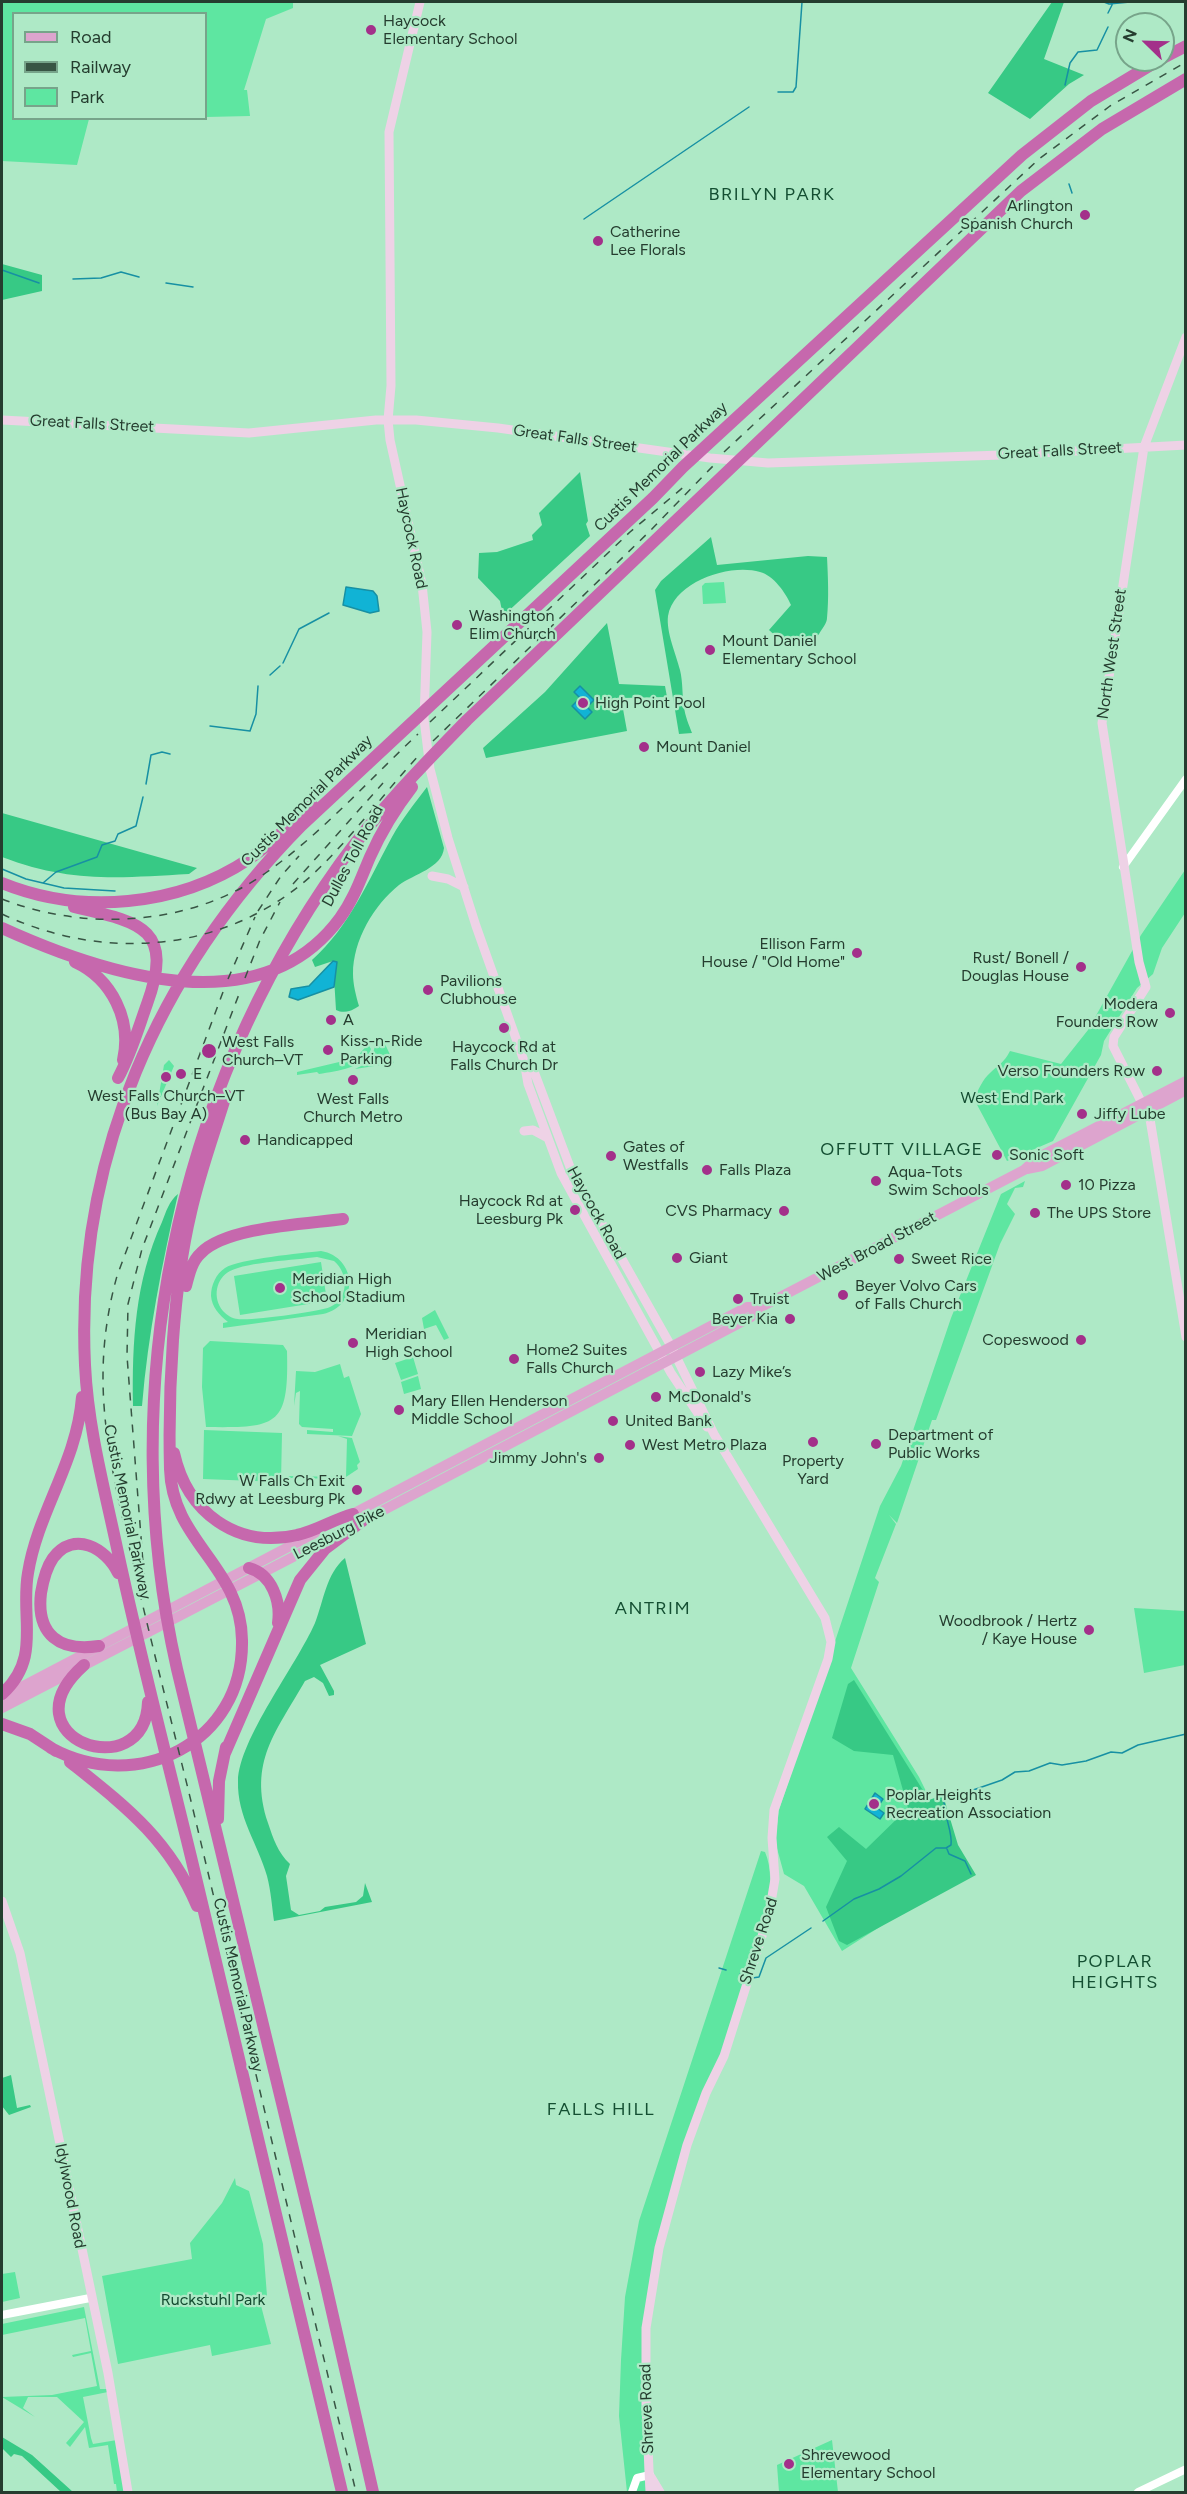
<!DOCTYPE html>
<html>
<head>
<meta charset="utf-8">
<style>
  body { margin:0 }
  #map { position:relative; width:1187px; height:2494px; overflow:hidden; background:#aee9c6; font-family:Figtree,sans-serif }
  canvas { display:block }
  .frame { position:absolute; inset:0; border:3px solid #253d2f; pointer-events:none }
  .legend { position:absolute; left:12px; top:12px; width:195px; height:108px; box-sizing:border-box; background:#aee9c6; border:2px solid #77a48a; margin:0; padding:8px 10px; list-style:none; font-size:18px; color:#253d2f }
  .legend li { display:flex; align-items:center; gap:12px; height:30px }
  .legend b { width:30px; border:2px solid #77a48a }
  .north { position:absolute; left:1115px; top:12px; width:60px; height:60px; box-sizing:border-box; background:#aee9c6; border:2px solid #77a48a; border-radius:50%; rotate:293deg; font-size:16px; font-weight:700; line-height:24px; text-align:center; color:#253d2f }
  .north::after { content:''; display:block; margin:auto; width:21px; height:27px; background:#a3308a; clip-path:polygon(50% 0,100% 100%,50% 72%,0 100%) }
</style>
</head>
<body>
<div id="map">
<canvas width="1187" height="2494"></canvas>
<div class="frame"></div>
<ul class="legend">
<li><b style="height:8px;background:#dda4ce"></b>Road</li>
<li><b style="height:8px;background:#385544"></b>Railway</li>
<li><b style="height:16px;background:#5ee6a1"></b>Park</li>
</ul>
<div class="north">N</div>
</div>
<script>
const ctx = document.querySelector('canvas').getContext('2d');
ctx.lineJoin = 'round';
function fill(path, color) {
  ctx.fillStyle = color;
  ctx.fill(path, 'evenodd');
}
function trace(path, color, width, dash) {
  ctx.strokeStyle = color;
  ctx.lineWidth = width;
  ctx.lineCap = dash ? 'butt' : 'round';
  ctx.setLineDash(dash || []);
  ctx.stroke(path);
}
function drawText(font, color, halo, rows, align = 'center') {
  ctx.font = font + ' Figtree,sans-serif';
  ctx.lineWidth = 4.5;
  ctx.setLineDash([]);
  ctx.textBaseline = 'middle';
  ctx.strokeStyle = halo;
  ctx.fillStyle = color;
  for (const [text, x, y, turn = 0] of rows) {
    ctx.save();
    ctx.translate(x, y);
    ctx.rotate((+turn || 0) * Math.PI / 180);
    ctx.textAlign = isNaN(turn) ? turn : align;
    if (halo) ctx.strokeText(text, 0, 0);
    ctx.fillText(text, 0, 0);
    ctx.restore();
  }
}
const green = new Path2D(`
  M2 2H293V8L266 19 244 90H247L250 116 206 117V14H14V118L89 119 77 165 2 161Z
  M724 582 726 603 703 604 702 586 705 583Z
  M1185 870V913L1162 948 1153 974 1137 988 1104 1041 1101 1055 1053 1141 1007 1161 974 1099C978 1090 983 1079 990 1073 999 1064 1004 1063 1010 1051L1061 1064 1088 1030 1141 935Z
  M376 1042H384L394 1063 355 1069 371 1061Z
  M368 1044 371 1049C365 1068 337 1071 319 1074L317 1072 297 1075V1072L356 1058Z
  M169 1060 174 1066 157 1106 164 1065Z
  M1025 1181 1023 1187 1015 1188 1007 1204 1015 1214 1000 1244 936 1420H932L897 1523 889 1515 896 1524 875 1578 879 1582 851 1668 919 1777 966 1872 842 1951 804 1886 784 1874 775 1841 779 1810 880 1506 901 1466 951 1318 1001 1194Z
  M321 1251C357 1257 360 1306 323 1314L223 1328V1323L228 1322C219 1315 212 1307 211 1296 211 1285 216 1274 225 1268 239 1259 302 1253 321 1251ZM317 1257 334 1261C349 1274 349 1298 330 1307 319 1312 250 1321 238 1319 232 1319 227 1315 223 1311 212 1298 216 1278 230 1271 248 1262 295 1260 317 1257Z
  M321 1262 327 1301 240 1315 234 1276Z
  M435 1310 449 1338 444 1340 436 1325 424 1329 422 1318Z
  M210 1341 283 1345 287 1351C289 1426 278 1428 206 1427L202 1387 203 1348Z
  M413 1357 418 1374 401 1380 395 1363Z
  M340 1364 344 1378 349 1376 361 1414 352 1436 307 1434V1430L333 1432V1429L302 1427 299 1424 300 1391 296 1393 294 1406 296 1371 315 1372Z
  M418 1376 421 1389 404 1394 401 1382Z
  M204 1430 282 1433 281 1482 203 1479Z
  M338 1436 352 1438 360 1462 357 1465 358 1469 343 1479 291 1478 290 1482H287V1476L346 1477 347 1439Z
  M1134 1608 1185 1611V1665L1144 1673Z
  M761 1851 765 1852C772 1868 771 1889 767 1909L725 2044 681 2156 642 2347 645 2482 647 2492H635V2489L627 2492 619 2416 621 2360 625 2297 639 2221Z
  M235 2178 236 2185 249 2191 263 2244 267 2296 259 2298 271 2344 212 2356 210 2345 118 2364 102 2276 192 2259 190 2243 222 2203Z
  M15 2272 20 2298 2 2302V2274Z
  M84 2307 100 2389H107L108 2392 83 2397 91 2438 93 2444 117 2440 124 2492H117L116 2484H114L108 2445 89 2448 85 2427 70 2447 66 2443 84 2422 57 2397H28L23 2408 35 2417 2 2397 52 2395 97 2386 91 2353 73 2357 72 2355 91 2351 85 2318 2 2335V2324Z
  M832 2440 838 2492H779L777 2465Z`);
const forest = new Path2D(`
  M1052 2H1064L1044 59 1084 75 1069 84 1030 119 988 93Z
  M2 264 42 275V291L2 300Z
  M580 472 588 521 586 524 590 536 503 616 500 601 478 578 479 553 497 552 533 540 532 535 542 525 539 513Z
  M711 537 717 565 808 556 827 557C828 577 829 598 827 618 827 623 822 629 819 634 803 655 785 645 769 630L791 605C786 593 773 575 760 572 731 563 674 581 668 616 666 632 676 654 680 670 683 682 682 695 684 707 685 716 689 725 692 733L679 734 655 590 661 581Z
  M607 623 619 684 665 686 667 697 621 698 627 731 486 758 483 748 545 692Z
  M427 787 444 848C442 868 414 874 399 885 374 905 353 940 353 974 353 984 356 996 359 1006 352 1011 344 1014 336 1010L333 961 315 967 312 960C350 926 368 881 392 837 402 819 415 803 427 787Z
  M2 813 197 868 189 874C118 878 70 883 2 857Z
  M178 1194C162 1264 148 1334 142 1406H133C132 1342 135 1281 162 1222 166 1212 169 1201 178 1194Z
  M345 1558 366 1644 320 1665 334 1691V1695L329 1696 323 1683 314 1677 305 1681C276 1732 248 1762 268 1823 273 1838 278 1853 290 1864L286 1876 291 1910 299 1915 320 1911 325 1907 356 1902 363 1896 365 1883 372 1902 274 1921C272 1907 271 1891 267 1876 258 1844 237 1817 238 1781 239 1739 296 1666 315 1623 324 1600 326 1574 345 1558Z
  M854 1680 929 1800 943 1795 958 1845 976 1875 847 1945 839 1941 826 1907 847 1861 827 1837 839 1827 866 1849 908 1808 893 1755 854 1751 832 1738 848 1684Z
  M11 2075 17 2108 30 2105 31 2107 9 2115 2 2106V2078Z
  M2 2437 32 2455 73 2492H61L22 2456 14 2454 11 2457 2 2448Z`);
const water = new Path2D(`
  M346 587 373 591 377 596 379 611 370 613 343 605Z
  M580 686 594 700 587 707 592 712 585 719 572 706 580 698 574 692Z
  M333 961 337 962 334 987 298 1000 289 997 291 989 309 986Z
  M875 1793 883 1799 877 1808 884 1813 880 1819 865 1809Z`);
const stream = new Path2D(`
  M1104 2 1109 4 1130 2
  M1108 13 1113 3
  M1065 85 1070 63 1078 52 1097 50 1108 27
  M778 92H793L796 87 802 2
  M1069 184 1072 193
  M584 219 749 107
  M2 270 39 283
  M73 279 101 278 121 272 139 277
  M166 283 193 287
  M283 663 299 629 329 613
  M270 675 280 666
  M210 726 250 731 256 714 258 686
  M146 784 151 755 162 752 170 754
  M2 869 26 879 64 888 115 891
  M43 883 56 872 97 857 102 845 115 841 118 834 136 826 143 797
  M947 1849 949 1854 965 1861 971 1874
  M823 1921 854 1899 879 1889 901 1876 936 1848H946L951 1845C953 1833 944 1816 944 1801L950 1798 1002 1780 1015 1772 1029 1771 1050 1763 1062 1765 1086 1761 1111 1752 1122 1753 1138 1745 1186 1734
  M719 1968 726 1970
  M740 1974 742 1975
  M752 1978 759 1977 766 1958 811 1928`);
const tertiary = new Path2D(`
  M1123 867 1186 779
  M2 2315 90 2298
  M632 2492 637 2478 650 2475
  M1138 2492 1186 2469`);
const secondary = new Path2D(`
  M420 2 389 132 391 386 388 420 390 440 422 584 427 632 424 719 430 769 448 838 476 926 524 1061 528 1084 561 1173 671 1373 707 1427
  M1186 337 1144 447 1102 723 1139 962 1146 987 1114 1037 1113 1046 1150 1119 1186 1337
  M2 420 249 433 376 420H416L498 428 710 458 768 463 1002 455 1186 445
  M432 876 448 879 464 887
  M525 1064 535 1074 570 1167 671 1346 714 1434 825 1618 831 1642 828 1659 774 1810 772 1838 775 1879 769 1914 724 2056 706 2093 687 2145 659 2248 646 2328V2404L650 2492
  M524 1131 533 1130 546 1137
  M2 1901 20 1953 108 2373 128 2492
  M651 2477 660 2492`);
const primary = new Path2D(`
  M1027 1169 1042 1166 1186 1090
  M345 1518 747 1307H761
  M359 1523 751 1317 761 1307 1024 1170 1037 1158 1186 1081
  M2 1697 315 1533
  M2 1708 345 1530`);
const motorway = new Path2D(`
  M1163 58 1186 46
  M2 883C81 915 177 907 249 859 272 844 291 823 312 805
  M74 907C139 922 175 927 147 1004 138 1029 131 1054 118 1078
  M2 928C103 974 260 1027 340 918 354 899 361 878 370 857 381 832 395 809 412 787
  M75 962C112 979 132 1020 123 1060
  M186 1286C189 1274 192 1261 201 1253 226 1227 306 1224 343 1219
  M174 1453C187 1512 236 1549 297 1535 317 1531 334 1519 353 1514
  M249 1568C272 1574 281 1602 278 1623
  M99 1646C60 1652 36 1635 41 1593 43 1581 46 1568 53 1558 74 1530 106 1548 118 1573
  M84 1665C2 1738 145 1788 148 1702
  M2 1694C42 1658 20 1618 28 1573 38 1511 77 1462 82 1397
  M2 1724 30 1734 56 1751
  M51 1748C137 1795 244 1743 242 1640 241 1566 172 1542 170 1469 168 1392 173 1287 191 1212 200 1172 214 1134 226 1095
  M225 1753 300 1580 325 1549 365 1519
  M70 1762C125 1806 169 1839 197 1906
  M218 1819 219 1781 226 1747
  M342 2492C291 2281 242 2068 191 1857 166 1754 139 1651 117 1548 104 1487 88 1428 85 1365 75 1158 158 971 302 825L653 498 683 467 1022 155 1091 101 1159 60
  M373 2492 325 2281 177 1669C114 1393 175 1095 339 865 377 812 422 766 467 720L1021 191 1102 129 1186 79`);
const rail = new Path2D(`
  M724 452 1039 159 1110 106 1186 62
  M430 722 630 532 686 485
  M433 741 650 531 713 466
  M293 884 383 783
  M2 899C86 932 192 926 267 872 322 833 369 780 418 734
  M258 911 281 876 299 856
  M2 914C104 962 225 953 311 876 351 839 383 794 420 754
  M245 978 260 940 280 902
  M228 979 255 917
  M223 992 117 1276C87 1384 111 1466 135 1572 154 1655 176 1738 196 1822 249 2045 302 2269 356 2492
  M144 1576 127 1356 128 1304 142 1249 241 989`);
const markers = [
  [371,30,6,"#a3308a"],
  [1085,215,6,"#a3308a"],
  [598,241,6,"#a3308a"],
  [457,625,6,"#a3308a"],
  [710,650,6,"#a3308a"],
  [583,703,6,"#a3308a"],
  [644,747,6,"#a3308a"],
  [857,953,6,"#a3308a"],
  [1081,967,6,"#a3308a"],
  [428,990,6,"#a3308a"],
  [1170,1013,6,"#a3308a"],
  [331,1020,6,"#a3308a"],
  [504,1028,6,"#a3308a"],
  [328,1050,6,"#a3308a"],
  [209,1051,8,"#a3308a"],
  [1157,1071,6,"#a3308a"],
  [181,1074,6,"#a3308a"],
  [166,1077,6,"#a3308a"],
  [353,1080,6,"#a3308a"],
  [1082,1114,6,"#a3308a"],
  [245,1140,6,"#a3308a"],
  [997,1155,6,"#a3308a"],
  [611,1156,6,"#a3308a"],
  [707,1170,6,"#a3308a"],
  [876,1181,6,"#a3308a"],
  [1066,1185,6,"#a3308a"],
  [575,1210,6,"#a3308a"],
  [784,1211,6,"#a3308a"],
  [1035,1213,6,"#a3308a"],
  [677,1258,6,"#a3308a"],
  [899,1259,6,"#a3308a"],
  [280,1288,6,"#a3308a"],
  [843,1295,6,"#a3308a"],
  [738,1299,6,"#a3308a"],
  [790,1319,6,"#a3308a"],
  [1081,1340,6,"#a3308a"],
  [353,1343,6,"#a3308a"],
  [514,1359,6,"#a3308a"],
  [700,1372,6,"#a3308a"],
  [656,1397,6,"#a3308a"],
  [399,1410,6,"#a3308a"],
  [613,1421,6,"#a3308a"],
  [813,1442,6,"#a3308a"],
  [876,1444,6,"#a3308a"],
  [630,1445,6,"#a3308a"],
  [599,1458,6,"#a3308a"],
  [357,1490,6,"#a3308a"],
  [1089,1630,6,"#a3308a"],
  [874,1804,6,"#a3308a"],
  [789,2464,6,"#a3308a"]
];
const poiNames = [
  ["Haycock",383,21],
  ["Elementary School",383,39],
  ["Arlington",1073,206,"right"],
  ["Spanish Church",1073,224,"right"],
  ["Catherine",610,232],
  ["Lee Florals",610,250],
  ["Washington",469,616],
  ["Elim Church",469,634],
  ["Mount Daniel",722,641],
  ["Elementary School",722,659],
  ["High Point Pool",595,703],
  ["Mount Daniel",656,747],
  ["Ellison Farm",845,944,"right"],
  ["House / \"Old Home\"",845,962,"right"],
  ["Rust/ Bonell /",1069,958,"right"],
  ["Douglas House",1069,976,"right"],
  ["Pavilions",440,981],
  ["Clubhouse",440,999],
  ["Modera",1158,1004,"right"],
  ["Founders Row",1158,1022,"right"],
  ["A",343,1020],
  ["Kiss-n-Ride",340,1041],
  ["Parking",340,1059],
  ["West Falls",222,1042],
  ["Church–VT",222,1060],
  ["Haycock Rd at",504,1047,"center"],
  ["Falls Church Dr",504,1065,"center"],
  ["Verso Founders Row",1145,1071,"right"],
  ["E",193,1074],
  ["West Falls Church–VT",166,1096,"center"],
  ["(Bus Bay A)",166,1114,"center"],
  ["West Falls",353,1099,"center"],
  ["Church Metro",353,1117,"center"],
  ["Jiffy Lube",1094,1114],
  ["Handicapped",257,1140],
  ["Gates of",623,1147],
  ["Westfalls",623,1165],
  ["Sonic Soft",1009,1155],
  ["Falls Plaza",719,1170],
  ["Aqua-Tots",888,1172],
  ["Swim Schools",888,1190],
  ["10 Pizza",1078,1185],
  ["Haycock Rd at",563,1201,"right"],
  ["Leesburg Pk",563,1219,"right"],
  ["CVS Pharmacy",772,1211,"right"],
  ["The UPS Store",1047,1213],
  ["Giant",689,1258],
  ["Sweet Rice",911,1259],
  ["Meridian High",292,1279],
  ["School Stadium",292,1297],
  ["Beyer Volvo Cars",855,1286],
  ["of Falls Church",855,1304],
  ["Truist",750,1299],
  ["Beyer Kia",778,1319,"right"],
  ["Meridian",365,1334],
  ["High School",365,1352],
  ["Copeswood",1069,1340,"right"],
  ["Home2 Suites",526,1350],
  ["Falls Church",526,1368],
  ["Lazy Mike’s",712,1372],
  ["McDonald's",668,1397],
  ["Mary Ellen Henderson",411,1401],
  ["Middle School",411,1419],
  ["United Bank",625,1421],
  ["Department of",888,1435],
  ["Public Works",888,1453],
  ["West Metro Plaza",642,1445],
  ["Jimmy John's",587,1458,"right"],
  ["Property",813,1461,"center"],
  ["Yard",813,1479,"center"],
  ["W Falls Ch Exit",345,1481,"right"],
  ["Rdwy at Leesburg Pk",345,1499,"right"],
  ["Woodbrook / Hertz",1077,1621,"right"],
  ["/ Kaye House",1077,1639,"right"],
  ["Poplar Heights",886,1795],
  ["Recreation Association",886,1813],
  ["Shrevewood",801,2455],
  ["Elementary School",801,2473]
];
const streetNames = [
  ["Great Falls Street",92,424,3],
  ["Great Falls Street",575,439,8],
  ["Great Falls Street",1060,451,-3],
  ["Custis Memorial Parkway",661,467,-44],
  ["Haycock Road",411,538,78],
  ["North West Street",1112,654,-82],
  ["Custis Memorial Parkway",307,801,-45],
  ["Dulles Toll Road",353,856,-62],
  ["Haycock Road",596,1213,61],
  ["West Broad Street",877,1247,-28],
  ["Custis Memorial Parkway",127,1512,78],
  ["Leesburg Pike",339,1533,-27],
  ["Shreve Road",759,1941,-72],
  ["Custis Memorial Parkway",238,1985,77],
  ["Idylwood Road",70,2196,79],
  ["Shreve Road",647,2409,-92]
];
const parkNames = [
  ["West End Park",1012,1098],
  ["Ruckstuhl Park",213,2300]
];
const neighbourhoodNames = [
  ["BRILYN PARK",772,195],
  ["OFFUTT VILLAGE",902,1150],
  ["ANTRIM",653,1609],
  ["POPLAR",1115,1962],
  ["HEIGHTS",1115,1983],
  ["FALLS HILL",601,2110]
];
fill(green, '#5ee6a1');
fill(forest, '#37c985');
fill(water, '#11b3d5');
trace(water, '#1790a3', 1.5);
trace(stream, '#1790a3', 1.5);
trace(tertiary, '#fff', 8);
trace(secondary, '#eed2e6', 9);
trace(primary, '#dda4ce', 10);
trace(motorway, '#c668ad', 12);
trace(rail, '#385544', 1.5, [8, 8]);
for (const [x, y, r, color] of markers) {
  const dot = new Path2D();
  dot.arc(x, y, r, 0, 2 * Math.PI);
  ctx.fillStyle = color;
  ctx.fill(dot);
  trace(dot, '#aee9c6', 2);
}
drawText('16px', '#253d2f', '#aee9c6', poiNames, 'left');
drawText('16px', '#253d2f', '#aee9c6', streetNames);
drawText('16px', '#144c31', '#aee9c6', parkNames);
ctx.letterSpacing = '1.5px';
drawText('18px', '#144f32', '#aee9c6', neighbourhoodNames);
ctx.letterSpacing = '0px';
</script>
</body>
</html>
